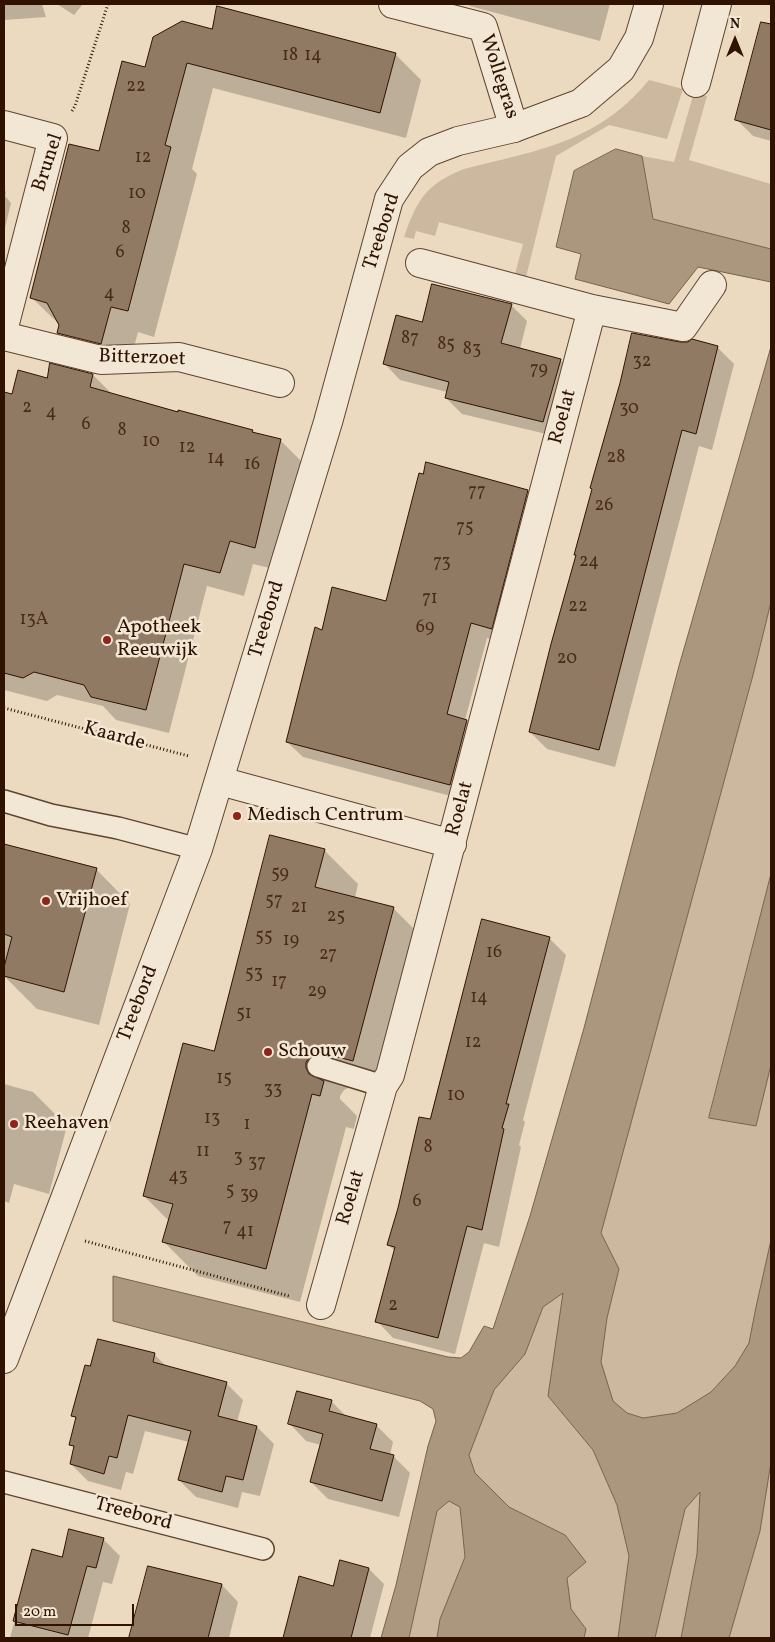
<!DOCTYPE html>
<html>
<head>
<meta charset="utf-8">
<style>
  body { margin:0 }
  #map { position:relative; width:775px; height:1642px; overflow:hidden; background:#ebdabf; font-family:Vollkorn,serif }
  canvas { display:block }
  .frame { position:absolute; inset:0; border:5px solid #2f1200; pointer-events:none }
  .north { position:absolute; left:710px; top:15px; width:50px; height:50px; -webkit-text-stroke:4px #f2e7d5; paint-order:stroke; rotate:0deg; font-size:14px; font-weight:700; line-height:20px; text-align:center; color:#2f1200 }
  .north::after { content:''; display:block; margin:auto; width:18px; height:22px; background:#2f1200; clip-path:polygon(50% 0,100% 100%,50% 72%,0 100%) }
  .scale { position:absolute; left:15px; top:1604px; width:119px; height:22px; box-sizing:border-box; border:2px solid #2f1200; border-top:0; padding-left:6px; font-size:15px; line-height:18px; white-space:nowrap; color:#2f1200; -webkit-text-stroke:4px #f2e7d5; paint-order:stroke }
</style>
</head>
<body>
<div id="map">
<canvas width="775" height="1642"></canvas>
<div class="frame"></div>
<div class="north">N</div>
<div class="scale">20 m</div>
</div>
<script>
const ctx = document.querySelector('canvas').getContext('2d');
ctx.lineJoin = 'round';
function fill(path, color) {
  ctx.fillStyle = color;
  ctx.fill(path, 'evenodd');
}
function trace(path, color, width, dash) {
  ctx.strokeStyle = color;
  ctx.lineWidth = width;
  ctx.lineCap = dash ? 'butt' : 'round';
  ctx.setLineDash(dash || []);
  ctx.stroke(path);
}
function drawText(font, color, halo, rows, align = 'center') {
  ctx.font = font + ' Vollkorn,serif';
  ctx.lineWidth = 5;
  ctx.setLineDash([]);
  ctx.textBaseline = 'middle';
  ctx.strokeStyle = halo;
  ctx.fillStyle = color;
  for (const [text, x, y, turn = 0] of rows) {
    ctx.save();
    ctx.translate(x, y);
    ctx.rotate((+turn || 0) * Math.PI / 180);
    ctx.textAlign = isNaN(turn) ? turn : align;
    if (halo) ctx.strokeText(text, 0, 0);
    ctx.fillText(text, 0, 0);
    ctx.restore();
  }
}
const green = new Path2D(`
  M649 80 683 89 667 139 609 125 556 156 526 277 515 274 523 244 439 222 435 236 416 231 414 239 404 237C417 200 426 184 464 169 538 150 597 143 649 80Z
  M694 92 707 96 689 160 771 184V249L653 219 642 156 674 162Z
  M771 602V874L709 1118 756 1126 771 1065V1240L756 1307 749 1344 735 1366 711 1392 677 1413 643 1418 627 1413 613 1401 601 1362 607 1318 619 1269 601 1233 753 675Z
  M564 1292 548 1396 593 1450 617 1505 629 1556 618 1638H584L586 1629 571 1609 567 1578 585 1562 565 1535 509 1507 475 1473 469 1455 494 1390 525 1354 543 1307Z
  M771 1462V1638H729L760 1531Z
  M700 1491 697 1554 681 1638H655L685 1509Z
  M449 1501 460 1507 465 1557 440 1619 437 1638H409L437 1511Z`);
const water = new Path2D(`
  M616 149 642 156 653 219 771 249V282L698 267 669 304 575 279 581 254 556 247 574 171Z
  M771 347V602L753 675 601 1233 619 1269 607 1318 601 1362 613 1401 627 1413 643 1418 677 1413 711 1392 735 1366 749 1343 756 1307 771 1240V1462L760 1531 729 1638H681L697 1554 700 1492 685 1509 655 1638H618L629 1556 617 1505 593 1450 548 1396 563 1293 543 1307 525 1354 494 1390 469 1455 475 1473 509 1507 565 1535 586 1562 567 1578 571 1609 586 1629 584 1638H437L440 1619 465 1557 460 1507 449 1501 437 1511 409 1638H381L396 1585 428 1446 436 1421 433 1409 420 1401 113 1321V1276L448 1357 461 1358 469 1352 484 1326 493 1329 530 1216 584 1028 679 666Z
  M771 874V1065L756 1126 709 1118Z`);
const shadow = new Path2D(`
  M4 4H42L46 17 4 20Z
  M57 4H83L74 15Z
  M467 4H610L600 41 470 6Z
  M212 30 395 54 421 80 406 138 213 88 192 169 197 174 154 337 138 332 128 370 84 359 58 333 60 325 32 298 100 153 146 69Z
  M771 33V141L753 136 736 119 766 52Z
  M4 190 6 192 5 196 11 203 4 232Z
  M511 305 527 321 520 349 560 360 576 376 559 437 462 414 446 398 447 392 400 380 384 363Z
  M680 344 717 347 734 364 712 450 699 446 615 767 547 749 530 732Z
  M51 365 93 375 112 394 252 431 255 433 281 441 304 464 278 570 253 564 244 596 207 586 169 733 116 720 103 706 57 695 47 701 4 690V534L53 511 16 501 4 489V393L13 396 48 380Z
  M527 491 543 507 507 644 487 638 465 720 483 737 466 800 303 757 287 742 323 631 387 602Z
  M4 845 96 869 130 904 99 1025 37 1009 4 976 7 960 4 959Z
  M324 850 358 884 355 898 393 908 427 942 387 1094 350 1087 344 1090 340 1096V1099L357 1116 354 1129 346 1127 300 1302 198 1276 164 1242 169 1221 144 1196 214 1052Z
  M549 938 566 955 523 1120 525 1122 519 1145 521 1147 499 1247 484 1243 455 1354 393 1338 377 1321 395 1251 388 1245 431 1121Z
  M4 1084 33 1092 67 1126 49 1194 14 1184 9 1203 4 1201Z
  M154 1354 167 1367 226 1383 243 1400 237 1422 257 1427 274 1444 260 1496 242 1492 238 1508 196 1497 179 1480 189 1442 145 1431 133 1474 126 1472 121 1490 88 1481 71 1464 75 1449 71 1444 77 1420 73 1415 91 1367Z
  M331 1401 347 1417 376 1425 393 1442 390 1455 393 1456 410 1473 399 1517 328 1499 311 1482 321 1445 306 1441 290 1424Z
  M103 1539 120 1556 112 1584 103 1582 88 1638H10L33 1550 63 1558Z
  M149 1567 222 1585 238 1602 229 1638H130Z
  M369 1569 384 1584 370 1638H284L300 1578 334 1587Z`);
const building = new Path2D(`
  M217 6 396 53 380 113 187 63 165 145 171 147 128 311 111 307 101 344 57 333 59 325 47 303 30 298 69 144 99 151 122 61 145 67 153 37 182 21 212 29Z
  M761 22 771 24V130L735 120Z
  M432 284 512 304 501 343 561 359 543 422 445 398 449 382 383 364 396 315 422 322Z
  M632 333 680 342H688L692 339 718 346 696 434 682 430 599 750 529 732 551 644 576 555H574L592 489 590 488 620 383Z
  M50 363 93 374 90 387 178 412V410L253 430 252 432 281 439 255 548 230 541 220 573 184 564 146 710 91 697 84 685 34 672 23 678 4 673V392L12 394 18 370 47 378Z
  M426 462 528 490 492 629 471 623 447 714 467 720 450 785 286 742 315 627 322 630 332 587 386 601 419 473 423 474Z
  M270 835 325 849 315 887 394 907 353 1061 330 1055V1057L316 1054 310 1057 306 1062V1068L309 1074 324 1081 320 1096 312 1094 266 1269 162 1242 173 1204 143 1196 183 1043 214 1051Z
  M4 844 97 868 64 992 4 976V967L12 937 4 934Z
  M482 919 550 937 506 1104H509L502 1128 504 1129 482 1230 467 1226 438 1338 375 1322 395 1247 387 1245 398 1208 419 1117 430 1119Z
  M98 1339 155 1353 153 1362 227 1382 218 1416 257 1426 243 1480 226 1476 222 1492 178 1480 191 1431 128 1415 117 1458 109 1456 104 1474 70 1464 74 1446 69 1445 76 1417 71 1416 85 1365 90 1366Z
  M297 1391 332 1400 329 1411 377 1424 370 1449 394 1455 382 1501 310 1482 323 1434 288 1424Z
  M69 1529 104 1538 96 1568 87 1566 68 1635 13 1621 32 1549 62 1557Z
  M340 1560 369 1568 351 1638H283L299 1576 333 1586Z
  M148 1566 222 1584 208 1638H129Z`);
const path = new Path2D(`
  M72 111 75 106 108 4
  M4 708 189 756
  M85 1241 289 1296`);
const service = new Path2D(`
  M4 801 51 815 118 828 198 849
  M318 1066 383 1086
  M4 1482 263 1549`);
const minor = new Path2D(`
  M393 4 483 27 514 128
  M696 83 717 4
  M4 125 53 138 4 327
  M420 263 592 309 683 327 712 285
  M4 336 101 360 179 357 280 383
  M220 781 452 844
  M321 1305 383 1086 390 1075 592 309`);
const tertiary = new Path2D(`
  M4 1359 198 849 328 422 389 199 410 167 429 152 458 141 514 128 581 103 621 69 639 38 649 4`);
const markers = [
  [107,640,5,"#8f2418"],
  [237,816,5,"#8f2418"],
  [46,901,5,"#8f2418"],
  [268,1052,5,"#8f2418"],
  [14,1124,5,"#8f2418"]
];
const numberNames = [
  ["18",290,57],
  ["14",313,57],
  ["22",136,88],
  ["12",143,159],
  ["10",137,195],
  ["8",126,230],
  ["6",120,254],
  ["4",109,295],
  ["87",410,340],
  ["85",446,346],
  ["83",472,351],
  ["32",642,363],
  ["79",539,371],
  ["2",27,409],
  ["30",629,410],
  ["4",51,414],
  ["6",86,426],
  ["8",122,432],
  ["10",151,443],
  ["12",187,449],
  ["28",616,459],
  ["14",216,460],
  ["16",252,466],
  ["77",477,493],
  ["26",604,507],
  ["75",465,529],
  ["24",589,563],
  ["73",442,564],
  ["71",430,600],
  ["22",578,608],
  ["13A",34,621],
  ["69",425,629],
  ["20",567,660],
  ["59",280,875],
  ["57",274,902],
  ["21",299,909],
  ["25",336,918],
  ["55",264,938],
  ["19",291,942],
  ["16",494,954],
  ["27",328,956],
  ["53",254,975],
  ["17",279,983],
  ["29",317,993],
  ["14",479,999],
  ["51",244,1015],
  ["12",473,1044],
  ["15",224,1080],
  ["33",273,1091],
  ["10",456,1097],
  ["13",212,1120],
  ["1",247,1126],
  ["8",428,1149],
  ["11",203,1153],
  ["3",238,1159],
  ["37",257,1164],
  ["43",178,1178],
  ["5",230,1192],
  ["39",249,1196],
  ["6",417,1203],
  ["7",227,1228],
  ["41",245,1233],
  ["2",393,1307]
];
const streetNames = [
  ["Wollegras",498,77,72],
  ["Brunel",49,163,-72],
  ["Treebord",383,232,-72],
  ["Bitterzoet",142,359,2],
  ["Roelat",564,417,-75],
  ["Treebord",268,620,-73],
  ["Kaarde",114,737,15],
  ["Roelat",461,809,-75],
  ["Treebord",139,1004,-69],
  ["Roelat",352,1198,-74],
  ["Treebord",133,1515,15]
];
const poiNames = [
  ["Apotheek",117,628],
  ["Reeuwijk",117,651],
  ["Medisch Centrum",247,816],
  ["Vrijhoef",56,901],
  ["Schouw",278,1052],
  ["Reehaven",24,1124]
];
fill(green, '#cbb89f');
fill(water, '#ab967e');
trace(water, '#79614c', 1);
fill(shadow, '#0003');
fill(building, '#917a63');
trace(building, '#2f1200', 1);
trace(service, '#5e4430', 24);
trace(minor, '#5e4430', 30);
trace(tertiary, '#5e4430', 30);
trace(path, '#2f1200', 3, [1, 2.5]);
trace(service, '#f2e7d5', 21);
trace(minor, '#f2e7d5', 28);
trace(tertiary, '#f2e7d5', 28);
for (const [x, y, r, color] of markers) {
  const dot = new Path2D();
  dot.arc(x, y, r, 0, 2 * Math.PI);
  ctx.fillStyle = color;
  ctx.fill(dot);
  trace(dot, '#f2e7d5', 2);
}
drawText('18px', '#482c19', null, numberNames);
drawText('20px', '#2f1200', '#f2e7d5', streetNames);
drawText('20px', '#2f1200', '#f2e7d5', poiNames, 'left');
</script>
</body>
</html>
